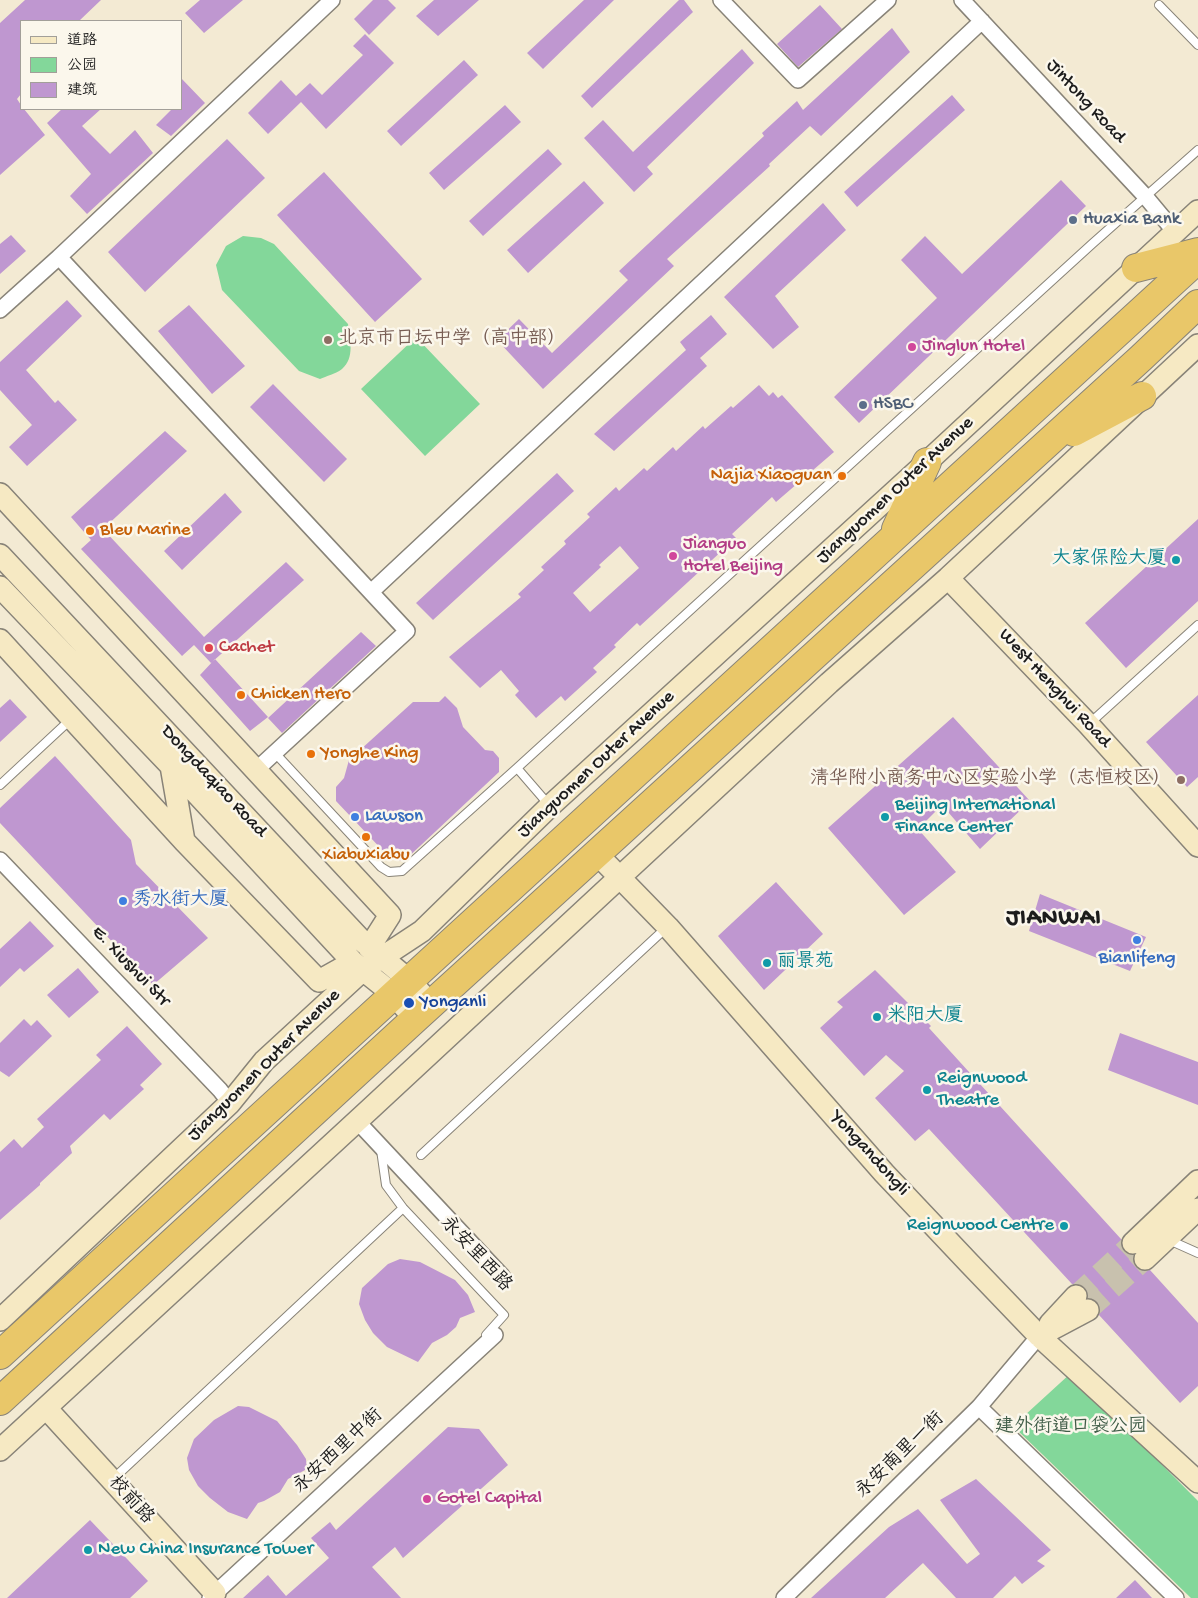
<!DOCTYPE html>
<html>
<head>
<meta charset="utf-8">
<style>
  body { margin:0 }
  #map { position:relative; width:1198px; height:1598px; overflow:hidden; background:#f3ead3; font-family:"Gochi Hand","LXGW WenKai TC",sans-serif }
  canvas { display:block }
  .legend { position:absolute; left:20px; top:20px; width:162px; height:90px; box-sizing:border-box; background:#fbf7ec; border:1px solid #a29f99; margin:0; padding:6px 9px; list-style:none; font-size:15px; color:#1c1c1c }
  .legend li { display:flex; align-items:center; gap:10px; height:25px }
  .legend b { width:25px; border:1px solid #a29f99 }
</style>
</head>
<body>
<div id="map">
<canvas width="1198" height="1598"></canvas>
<ul class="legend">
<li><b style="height:6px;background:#f6e9c3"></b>道路</li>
<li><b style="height:14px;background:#83d79a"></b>公园</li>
<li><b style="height:14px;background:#bf97d0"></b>建筑</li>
</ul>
</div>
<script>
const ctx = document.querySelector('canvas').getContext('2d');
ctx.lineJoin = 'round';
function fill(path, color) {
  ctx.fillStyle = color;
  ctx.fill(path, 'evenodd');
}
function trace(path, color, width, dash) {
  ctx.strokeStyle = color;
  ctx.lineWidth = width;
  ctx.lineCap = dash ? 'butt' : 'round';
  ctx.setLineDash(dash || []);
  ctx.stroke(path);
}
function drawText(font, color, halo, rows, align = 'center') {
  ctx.font = font + ' "Gochi Hand","LXGW WenKai TC",sans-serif';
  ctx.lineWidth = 5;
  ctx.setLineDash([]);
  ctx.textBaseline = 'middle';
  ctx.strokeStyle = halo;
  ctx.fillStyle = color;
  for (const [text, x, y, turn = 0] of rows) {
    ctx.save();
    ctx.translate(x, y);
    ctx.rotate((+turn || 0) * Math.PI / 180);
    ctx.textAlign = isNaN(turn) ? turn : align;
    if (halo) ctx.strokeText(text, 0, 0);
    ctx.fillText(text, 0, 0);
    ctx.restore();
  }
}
const green = new Path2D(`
  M243 236 261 238 274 244 348 324C350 339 355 358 342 369 336 374 326 376 320 379L299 371 222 290 216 265 226 246Z
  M416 337 480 404 425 456 361 389Z
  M1071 1373 1198 1501V1598H1191L1013 1426Z`);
const building = new Path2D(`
  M25 0H101L79 21H21V94L17 99 21 105V109H24L45 135 0 175V23Z
  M200 0H243L204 33 185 13Z
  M373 0H388L396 8 369 35 354 19Z
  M434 0H479L438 36 416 16Z
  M584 0H614L543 69 527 53Z
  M679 0H684L693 12 592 108 581 96Z
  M820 5 842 29 798 67 777 44Z
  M892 28 910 52 821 136 810 126 769 164 770 166 667 259 674 266 543 389 497 340 519 319 552 353 628 280 619 271 764 136 762 133 797 101 803 110Z
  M365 34 394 63 326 129 301 102 268 134 248 113 281 80 296 96 310 83 322 95 363 55 353 46Z
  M742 49 754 63 647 167 653 174 634 192 584 138 603 120 633 152Z
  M464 60 478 75 401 146 387 131Z
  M181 78 205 103 171 136 156 125 172 109H181Z
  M952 95 965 110 857 207 844 192Z
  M505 105 521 122 444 190 429 173Z
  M62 109H101L82 126 110 154 135 130 153 153 87 214 70 196 91 174 47 123Z
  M227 139 265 178 145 292 108 252Z
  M548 149 562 164 483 236 469 221Z
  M324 172 422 279 375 322 277 215Z
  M1061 180 1086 206 859 423 834 397 937 298 901 260 925 236 962 274Z
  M584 181 604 203 528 273 507 250Z
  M823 203 846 230 775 296 799 327 773 349 724 297Z
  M11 235 26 251 0 274V244Z
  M67 300 82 316 26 370 55 403 58 400 77 420 27 466 9 447 32 425 0 390V362Z
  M189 305 245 366 212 394 158 331Z
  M711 315 727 334 700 358 707 366 614 451 594 434 686 350 680 342Z
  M273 384 347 459 324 482 250 407Z
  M759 385 769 396 773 392 778 398 782 395 834 452 776 502 772 497 732 534 736 538 640 626 637 623 614 645 616 647 593 668 597 672 565 701 561 696 536 718 515 695 519 691 501 670 480 688 449 657 521 597 518 594 544 570 541 567 566 544 564 541 590 517 587 514 616 487 619 491 644 468 647 471 673 447 676 451 703 426 705 429 731 406 733 408ZM620 546 639 568 590 612 573 593 601 567 599 565Z
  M165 431 187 451 103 529 204 637 286 562 304 580 211 663 194 645 182 656 81 549 91 540 71 517Z
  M557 473 574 491 433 620 416 603Z
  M225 493 242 512 182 570 164 551Z
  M1198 519V601L1126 668 1085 623Z
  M361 632 376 646 282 733 268 718Z
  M215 659 268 717 250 731 200 675Z
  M1198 695V777L1187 787 1146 742Z
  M445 696 457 708 463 727 485 750 493 751 499 758V772L404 861 395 860 386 854 336 801V787L344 778 349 760 413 702H439Z
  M10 699 27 717 0 742V708Z
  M953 717 1030 801 980 849 942 805 918 829 956 872 904 915 828 828Z
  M55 756 131 840 136 864 208 938 153 985 0 823V808Z
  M776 882 823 934 764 990 718 936Z
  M1040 894 1146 937 1130 971 1029 931Z
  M30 921 54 946 24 972 20 968 0 987V949Z
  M78 968 99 992 69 1018 47 995Z
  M875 970 931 1026 929 1028 1121 1239V1246L1124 1252 1133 1255V1261L1136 1267 1142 1271 1150 1270 1198 1323V1386L1180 1403 1099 1315 1100 1310 1099 1304 1094 1299 1088 1298V1292L1085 1287 1078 1284H1072L929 1129 915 1141 875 1098 904 1071 886 1055 864 1076 820 1028 843 1007 837 1002Z
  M24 1019 31 1026 37 1020 52 1036 9 1077 0 1071V1043Z
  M127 1026 162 1064 140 1085 144 1089 110 1120 104 1114 70 1146 72 1153 40 1183V1185L0 1220V1152L14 1139 22 1148 44 1127 37 1119 101 1060 96 1055Z
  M1120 1033 1198 1062V1105L1108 1070Z
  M400 1259 420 1262 455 1280 468 1295 475 1312 460 1318 456 1327 447 1335 432 1343 418 1362 387 1347 373 1333 365 1320 359 1304 362 1288 388 1264Z
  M238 1406 249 1407 277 1421 297 1445 306 1459 307 1469 288 1479 280 1492 264 1501 258 1503 247 1519 228 1512 210 1498 198 1486 189 1470 187 1458 194 1439 214 1420Z
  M448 1427 479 1429 508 1465 403 1558 395 1547 372 1567 401 1598H243L268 1575 286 1596 329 1558 311 1538 330 1522 336 1530Z
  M976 1479 1051 1550 1037 1561 1045 1566 1022 1584 1015 1576 993 1598H956L923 1563 885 1598H811L889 1527 918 1509 967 1564 980 1554 940 1500Z
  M90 1520 148 1581 130 1598H7Z
  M1135 1580 1152 1598H1116Z`);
const secondaryTunnel = new Path2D(`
  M1076 1296 1133 1243
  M1088 1310 1145 1259`);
const lane = new Path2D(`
  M1159 5 1198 45
  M1090 723 1198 625
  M275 753 381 867 389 872 402 871 517 768
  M0 785 70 720
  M549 805 517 768 1092 244 1198 150
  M381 1150 386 1185 403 1208 504 1315 486 1335
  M421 1155 667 927
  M1169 1240 1198 1253
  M113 1479 403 1208`);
const street = new Path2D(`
  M721 0 798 80 888 0
  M962 0 1145 196 1175 232
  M59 257 332 0
  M0 310 59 257 407 631 256 770
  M371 592 982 21
  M0 860 220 1090 230 1103
  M357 1121 502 1276
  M979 1407 1176 1598
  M210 1598 495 1335
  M784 1598 979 1407 1039 1336`);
const secondary = new Path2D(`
  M0 494 390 915 369 948
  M0 555 362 941 409 980 431 1004
  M948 578 1088 724 1198 846
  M0 587 171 766 353 962 393 994 415 1019
  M0 640 184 841 319 981 353 962
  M171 766 184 841
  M597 854 668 927 884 1173 969 1263 1039 1336 1198 1482
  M1133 1243 1198 1181
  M1145 1259 1198 1209
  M0 1320 230 1103 264 1061 363 970 422 931 550 806 927 462 1198 211
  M1050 1324 1076 1296
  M1039 1336 1088 1310
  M46 1408 215 1593
  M0 1450 369 1110 829 683 948 578 1198 345`);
const highway = new Path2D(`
  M1136 268 1198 252
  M1074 432 1142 396
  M896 529 927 462
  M0 1355 1198 259
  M0 1401 415 1019 1141 358 1198 304`);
const markers = [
  [1073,220,5,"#5c6f8a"],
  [328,340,5,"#8d6e63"],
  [912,347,5,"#d1479c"],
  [863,405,5,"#5c6f8a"],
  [842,476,5,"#e8710a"],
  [90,531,5,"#e8710a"],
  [673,556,5,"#d1479c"],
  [1176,560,5,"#0f9aa8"],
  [209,648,5,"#e0444e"],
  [241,695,5,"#e8710a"],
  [311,754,5,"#e8710a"],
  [1181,780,5,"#8d6e63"],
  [355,817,5,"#3f7fe0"],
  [885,817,5,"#0f9aa8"],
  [366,837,5,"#e8710a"],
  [123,901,5,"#3f7fe0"],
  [1137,940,5,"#3f7fe0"],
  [767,963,5,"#0f9aa8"],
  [409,1003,6,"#1a4fb4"],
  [877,1017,5,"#0f9aa8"],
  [927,1090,5,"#0f9aa8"],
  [1064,1226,5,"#0f9aa8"],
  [427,1499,5,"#d1479c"],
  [88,1550,5,"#0f9aa8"]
];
const streetNames = [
  ["Jintong Road",1085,102,47],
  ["Jianguomen Outer Avenue",896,491,-43],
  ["West Henghui Road",1054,689,47],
  ["Jianguomen Outer Avenue",597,765,-43],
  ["Dongdaqiao Road",213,782,47],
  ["E. Xiushui Str",130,967,46],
  ["Jianguomen Outer Avenue",265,1066,-45],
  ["Yongandongli",869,1154,48],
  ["永安里西路",475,1255,47],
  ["永安西里中街",339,1452,-43],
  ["永安南里一街",901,1456,-44],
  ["校前路",130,1501,48]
];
const serviceNames = [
  ["Huaxia Bank",1083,220],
  ["HSBC",873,405]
];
const educationNames = [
  ["北京市日坛中学（高中部）",338,340],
  ["清华附小商务中心区实验小学（志恒校区）",1171,780,"right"]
];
const hotelNames = [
  ["Jinglun Hotel",922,347],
  ["Jianguo",683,545],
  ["Hotel Beijing",683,567],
  ["Gotel Capital",437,1499]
];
const foodNames = [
  ["Najia Xiaoguan",832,476,"right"],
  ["Bleu Marine",100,531],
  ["Chicken Hero",251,695],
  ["Yonghe King",321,754],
  ["Xiabuxiabu",366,856,"center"]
];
const cultureNames = [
  ["大家保险大厦",1166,560,"right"],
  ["Beijing International",895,806],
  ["Finance Center",895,828],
  ["丽景苑",777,963],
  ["米阳大厦",887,1017],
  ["Reignwood",937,1079],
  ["Theatre",937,1101],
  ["Reignwood Centre",1054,1226,"right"],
  ["New China Insurance Tower",98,1550]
];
const healthNames = [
  ["Cachet",219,648]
];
const shopNames = [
  ["Lawson",365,817],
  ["秀水街大厦",133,901],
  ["Bianlifeng",1137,959,"center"]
];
const transitNames = [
  ["Yonganli",420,1003]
];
const parkNames = [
  ["建外街道口袋公园",1071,1428]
];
const districtNames = [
  ["JIANWAI",1054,919]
];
fill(green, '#83d79a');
fill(building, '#bf97d0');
trace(secondaryTunnel, '#c8c1ae', 21, [21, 11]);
trace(lane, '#888378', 10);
trace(street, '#888378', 18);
trace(secondary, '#888378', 24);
trace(highway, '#888378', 30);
trace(lane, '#fff', 8);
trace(street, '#fff', 15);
trace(secondary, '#f6e9c3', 21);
trace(highway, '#e9c769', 28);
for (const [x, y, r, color] of markers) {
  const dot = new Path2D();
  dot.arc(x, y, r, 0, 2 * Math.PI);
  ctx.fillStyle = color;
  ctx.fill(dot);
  trace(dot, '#fbf7ec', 2);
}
drawText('19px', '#1c1c1c', '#fbf7ec', streetNames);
drawText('19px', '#4e5e75', '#fbf7ec', serviceNames, 'left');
drawText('19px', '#785e54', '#fbf7ec', educationNames, 'left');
drawText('19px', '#b23c85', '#fbf7ec', hotelNames, 'left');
drawText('19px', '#c56008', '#fbf7ec', foodNames, 'left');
drawText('19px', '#0d838f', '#fbf7ec', cultureNames, 'left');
drawText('19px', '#be3a42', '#fbf7ec', healthNames, 'left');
drawText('19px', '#366cbe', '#fbf7ec', shopNames, 'left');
drawText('19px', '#164399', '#fbf7ec', transitNames, 'left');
drawText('19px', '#405d48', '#fbf7ec', parkNames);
ctx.letterSpacing = '1px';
drawText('bold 24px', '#1c1c1c', '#fbf7ec', districtNames);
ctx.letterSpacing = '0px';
</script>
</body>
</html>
